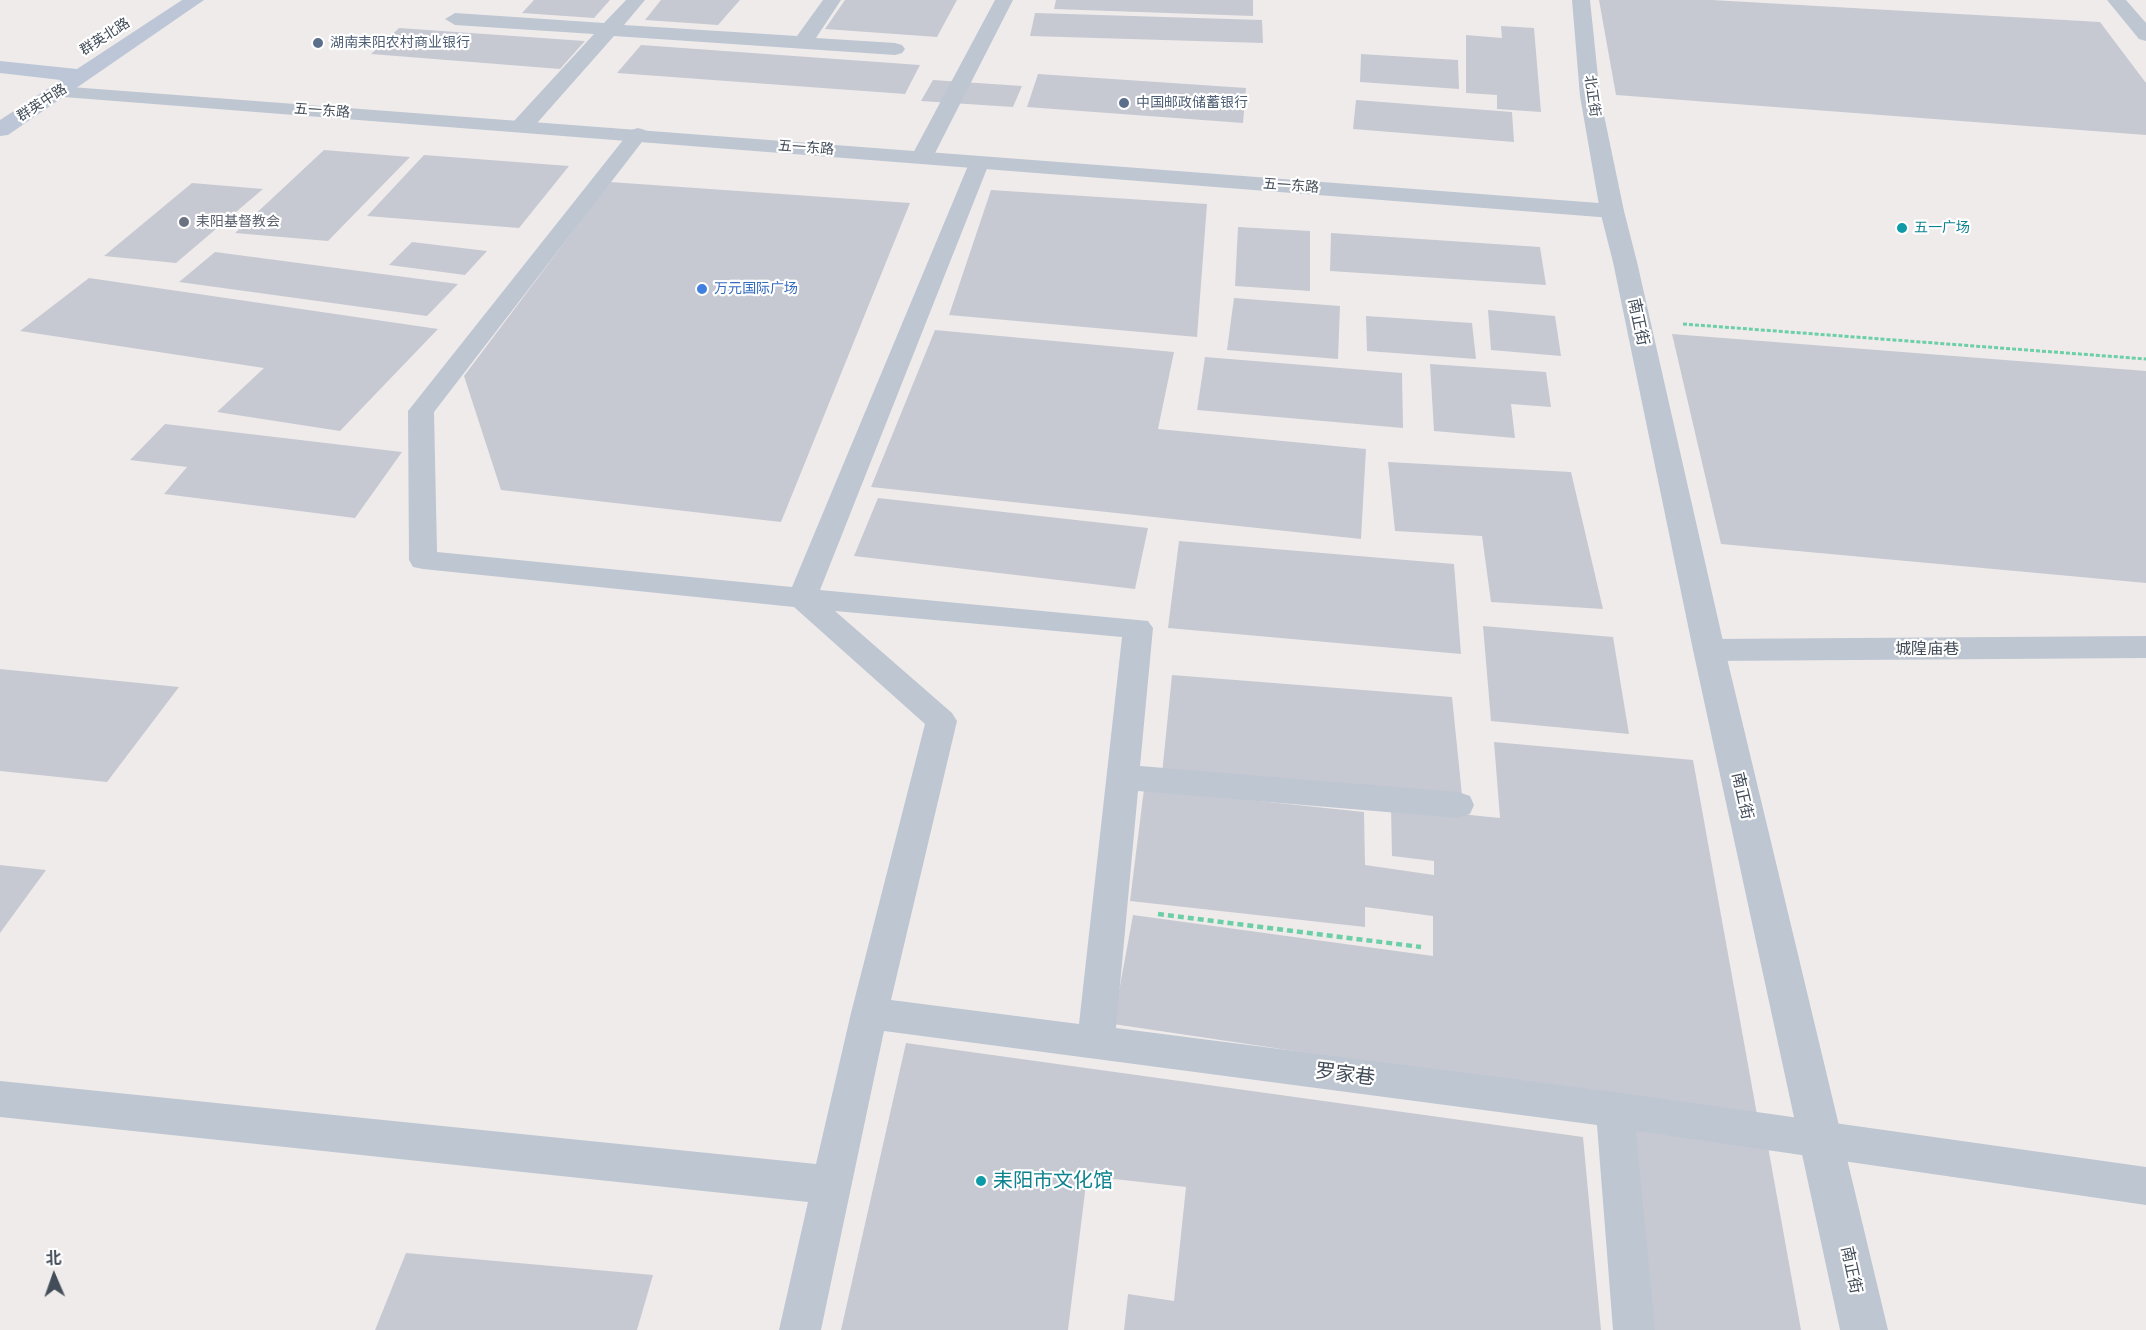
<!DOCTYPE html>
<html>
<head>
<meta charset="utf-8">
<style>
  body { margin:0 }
  #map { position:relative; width:2146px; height:1330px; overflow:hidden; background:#efebeb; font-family:"PT Sans Narrow","Noto Sans SC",sans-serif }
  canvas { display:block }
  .north { position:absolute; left:24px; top:1246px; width:60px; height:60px; -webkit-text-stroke:4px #fff; paint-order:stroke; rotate:358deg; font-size:16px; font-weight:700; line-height:24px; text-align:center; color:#434d59 }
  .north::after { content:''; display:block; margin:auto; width:21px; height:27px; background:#434d59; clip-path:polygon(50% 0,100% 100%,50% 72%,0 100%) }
</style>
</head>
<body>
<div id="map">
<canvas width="2146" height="1330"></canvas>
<div class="north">北</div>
</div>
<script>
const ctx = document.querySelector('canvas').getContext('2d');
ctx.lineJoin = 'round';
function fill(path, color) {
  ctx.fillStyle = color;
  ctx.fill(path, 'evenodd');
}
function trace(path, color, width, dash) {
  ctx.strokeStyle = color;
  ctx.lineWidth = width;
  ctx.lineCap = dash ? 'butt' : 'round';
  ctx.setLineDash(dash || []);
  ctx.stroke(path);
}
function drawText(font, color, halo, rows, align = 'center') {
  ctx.font = font + ' "PT Sans Narrow","Noto Sans SC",sans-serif';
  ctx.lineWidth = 4.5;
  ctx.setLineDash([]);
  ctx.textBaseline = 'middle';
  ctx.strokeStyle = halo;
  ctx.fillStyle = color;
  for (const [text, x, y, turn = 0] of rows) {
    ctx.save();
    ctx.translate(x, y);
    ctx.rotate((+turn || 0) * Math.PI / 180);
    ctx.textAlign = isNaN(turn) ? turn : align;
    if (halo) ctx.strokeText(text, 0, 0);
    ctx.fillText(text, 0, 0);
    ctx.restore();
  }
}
const building = new Path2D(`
  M534 0H610L594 18 522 13Z
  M661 0H740L718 25 645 20Z
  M845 0H957L937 37 825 29Z
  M1056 0H1253V16L1054 9Z
  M1599 0H1712L2100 22 2146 83V135L1616 95Z
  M1035 13 1262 20 1263 43 1030 36Z
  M1501 26 1534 28 1541 112 1497 109V95L1466 93V35L1502 38Z
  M399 28 585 41 560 69 371 54Z
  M641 45 920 65 905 94 617 73Z
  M1361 54 1458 60 1459 89 1360 82Z
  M1038 74 1246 88 1243 123 1027 107Z
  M933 80 1022 86 1013 107 921 101Z
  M1356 100 1512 112 1514 142 1353 129Z
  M324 150 410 157 328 241 235 233Z
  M424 155 569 166 519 228 367 216Z
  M610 182 910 203 781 522 501 490 464 376Z
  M192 183 263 189 176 263 104 256Z
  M991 190 1207 204 1197 337 949 315Z
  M1238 227 1310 231V291L1235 286Z
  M1331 233 1540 247 1546 285 1330 271Z
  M412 242 487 251 465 275 389 265Z
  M215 252 458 284 427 316 179 282Z
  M89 278 438 329 340 431 217 412 264 368 20 331Z
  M1234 298 1340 306 1338 359 1227 350Z
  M1488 310 1555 316 1561 356 1491 350Z
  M1366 316 1472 323 1476 359 1367 351Z
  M935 330 1174 352 1158 429 1366 449 1361 539 871 487Z
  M1672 334 2146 371V583L1721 544Z
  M1205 357 1402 373 1403 428 1197 410Z
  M1430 364 1546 372 1551 407 1511 404 1515 438 1434 431Z
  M165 424 402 452 355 518 164 494 187 467 130 460Z
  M1388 462 1571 472 1603 609 1491 602 1482 536 1395 531Z
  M878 498 1148 528 1135 589 854 556Z
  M1179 541 1454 564 1461 654 1168 628Z
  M1483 626 1613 637 1629 734 1491 721Z
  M0 669 179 687 107 782 0 771Z
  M1172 675 1452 697 1462 795 1162 774Z
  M1494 742 1693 760 1758 1120 1113 1024 1133 915 1433 956V916L1365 907V927L1130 901 1144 789 1364 812 1365 865 1434 875V861L1392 856 1391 807 1500 818Z
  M0 865 46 870 0 933Z
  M906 1043 1583 1137 1601 1330H1124L1128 1294 1174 1301 1186 1187 1087 1176 1068 1330H841Z
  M1627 1127 1767 1141 1801 1330H1648Z
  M406 1253 653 1275 637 1330H375Z`);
const pathFar1 = new Path2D(`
  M1683 324 2146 359`);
const path = new Path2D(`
  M1158 914 1421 947`);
const service = new Path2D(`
  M638 128 645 130 648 134 645 138 434 412 437 552 792 587 970 161 973 157H987L990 161 820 590 1148 621 1153 628 1140 766 1458 792 1470 796 1474 805 1470 814 1458 818 1138 791 1116 1028 1615 1092 2146 1167V1205L1636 1131 1655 1330H1613L1597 1125 884 1031 821 1330H779L808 1202 0 1117V1081L816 1164 851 1013 925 724 794 607 423 569 413 567 409 560 408 411 631 130ZM835 611 1122 637 1079 1024 891 1000 957 721 952 713Z
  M2146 636V658L1709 661 1698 657 1694 650 1698 643 1709 639Z`);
const pedestrian = new Path2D(`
  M1625 255 1634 257 1637 262 1725 650 1888 1330H1840L1693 650 1613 262 1616 257Z`);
const minor = new Path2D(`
  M626 0H645L624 25 797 36 823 0H841L816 38 895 43 902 45 905 49 902 53 895 55 614 36 530 131H514L511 126 514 121 594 34 455 25 445 19 455 13 604 23Z
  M995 0H1013L933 157 930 162H914L911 157Z
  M1572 0H1590L1600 96 1624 211 1637 262 1634 267 1625 269 1616 267 1613 262 1600 211 1580 96Z`);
const tertiary = new Path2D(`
  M2107 0H2126L2146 23V41L2139 39Z
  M58 86 1612 204 1620 206 1624 211 1620 216 1612 218 51 96 48 92 51 88Z`);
const secondary = new Path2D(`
  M182 0H204L8 135 0 136V120L61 80 0 73V61L77 69Z`);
const markers = [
  [318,43,6,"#5c6f8a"],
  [1124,103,6,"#5c6f8a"],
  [184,222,6,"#6b7280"],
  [1902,228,6,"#0f9aa8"],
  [702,289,6,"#3f7fe0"],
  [981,1181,6,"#0f9aa8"]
];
const farStreetnames = [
  ["群英北路",105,37,-33],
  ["北正街",1592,96,82],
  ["群英中路",42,103,-33],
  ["五一东路",322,111,4],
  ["五一东路",806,148,4],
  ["五一东路",1291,186,4]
];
const farServicenames = [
  ["湖南耒阳农村商业银行",330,43],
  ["中国邮政储蓄银行",1136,103]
];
const farWorshipnames = [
  ["耒阳基督教会",196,222]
];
const farCulturenames = [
  ["五一广场",1914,228]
];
const farShopnames = [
  ["万元国际广场",714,289]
];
const streetNames = [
  ["南正街",1638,322,78],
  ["城隍庙巷",1927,649],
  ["南正街",1742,796,77],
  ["南正街",1851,1270,78]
];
const nearStreetnames = [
  ["罗家巷",1345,1075,7]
];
const nearCulturenames = [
  ["耒阳市文化馆",993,1181]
];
fill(building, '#c7c9d2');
trace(pathFar1, '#6dcfa8', 3, [4, 2]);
trace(path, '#6dcfa8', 4.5, [6, 4]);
fill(service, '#bec6d2');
fill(pedestrian, '#bec6d2');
fill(minor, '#bec6d2');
fill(tertiary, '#bec6d2');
fill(secondary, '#bdc6d6');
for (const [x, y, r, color] of markers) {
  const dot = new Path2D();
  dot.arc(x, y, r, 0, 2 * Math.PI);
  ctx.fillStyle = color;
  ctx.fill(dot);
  trace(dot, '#fff', 2);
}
drawText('14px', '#434d59', '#fff', farStreetnames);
drawText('14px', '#4e5e75', '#fff', farServicenames, 'left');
drawText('14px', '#5b616d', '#fff', farWorshipnames, 'left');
drawText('14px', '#0d838f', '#fff', farCulturenames, 'left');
drawText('14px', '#366cbe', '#fff', farShopnames, 'left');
drawText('16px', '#434d59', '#fff', streetNames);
drawText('20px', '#434d59', '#fff', nearStreetnames);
drawText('20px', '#0d838f', '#fff', nearCulturenames, 'left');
</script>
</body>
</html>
